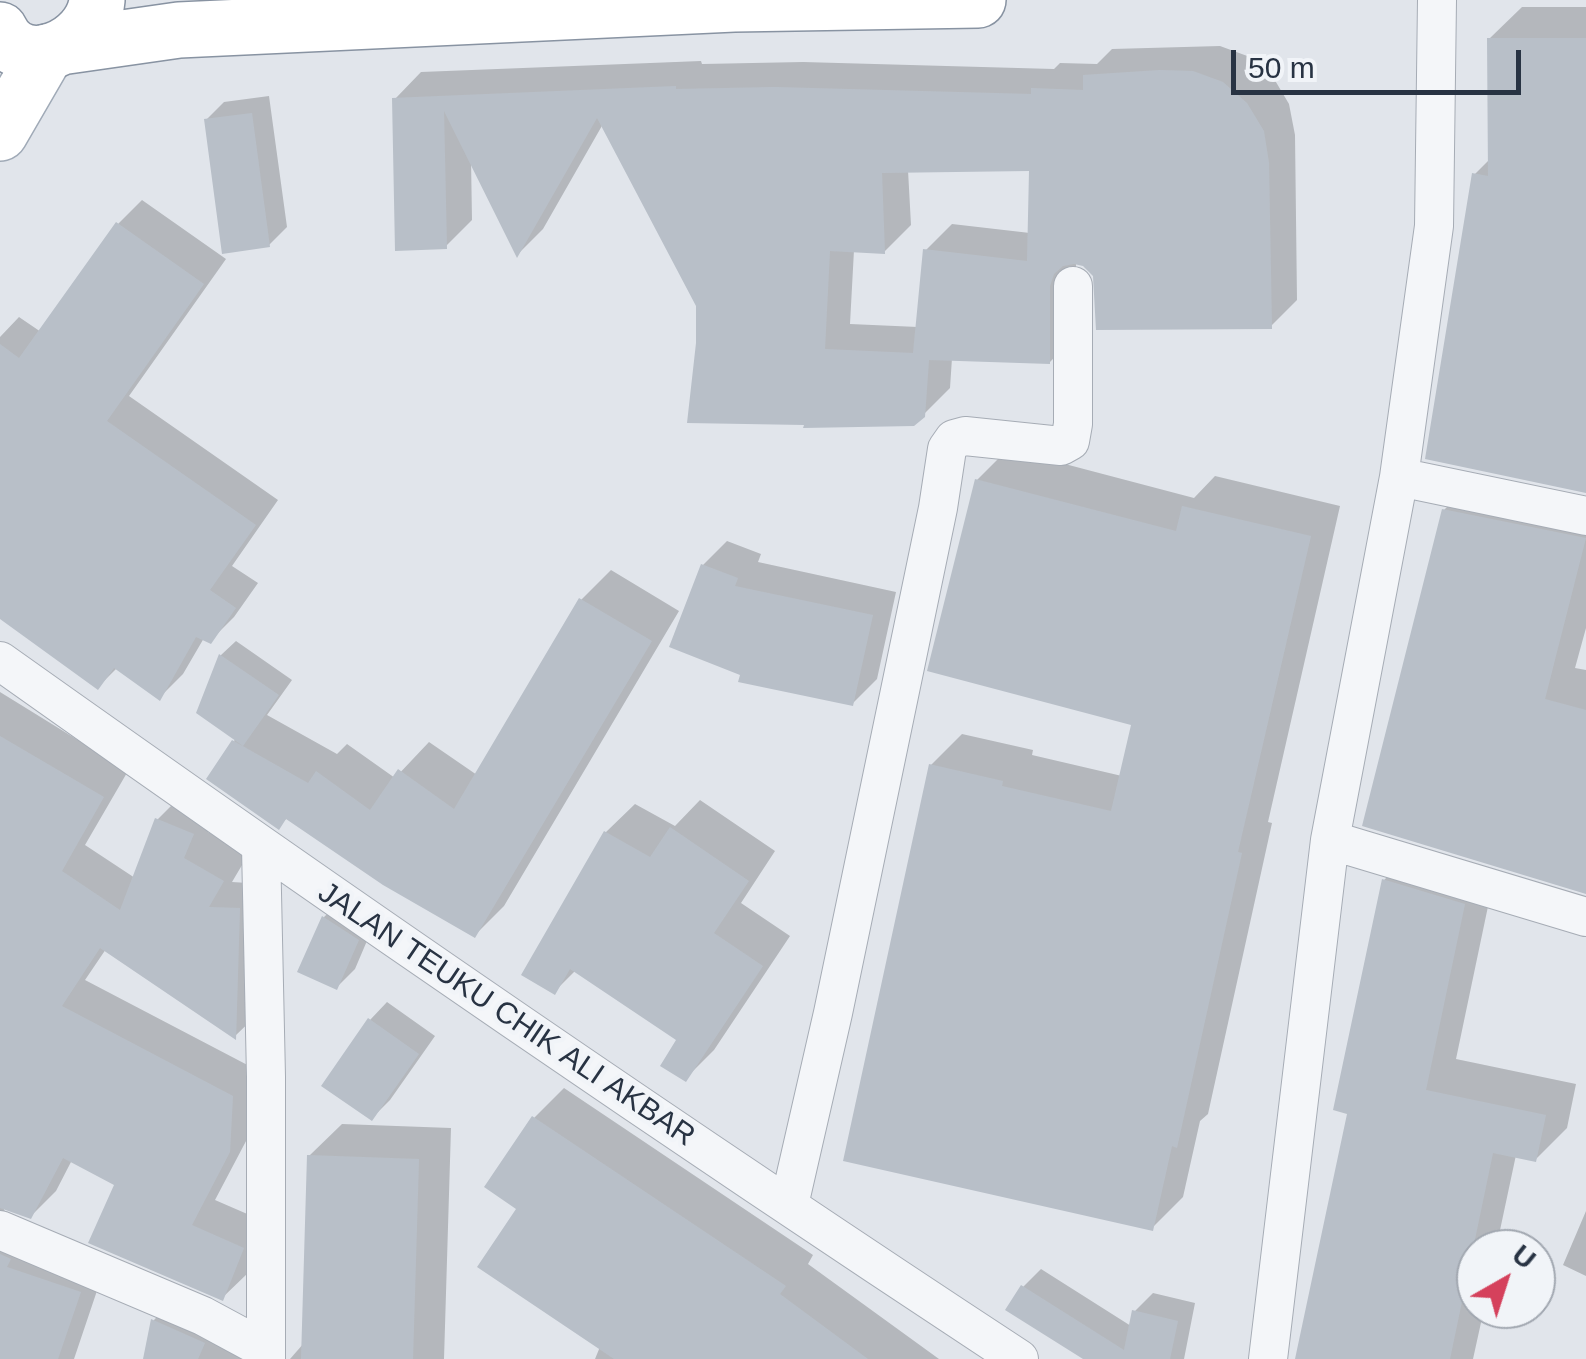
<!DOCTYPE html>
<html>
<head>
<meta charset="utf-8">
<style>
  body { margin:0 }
  #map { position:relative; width:1586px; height:1359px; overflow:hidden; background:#e1e5eb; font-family:Arial,sans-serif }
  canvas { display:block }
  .north { position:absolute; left:1456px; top:1229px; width:100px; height:100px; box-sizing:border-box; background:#f1f4f8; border:2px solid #a1a7b0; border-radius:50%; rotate:39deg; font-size:28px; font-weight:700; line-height:40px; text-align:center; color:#283343 }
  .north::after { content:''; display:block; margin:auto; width:35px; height:45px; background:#d5415c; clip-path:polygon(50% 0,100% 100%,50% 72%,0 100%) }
  .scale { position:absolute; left:1231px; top:50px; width:290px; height:45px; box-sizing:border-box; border:5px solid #283343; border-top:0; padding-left:12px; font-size:30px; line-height:35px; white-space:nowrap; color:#283343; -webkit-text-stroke:8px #f1f4f8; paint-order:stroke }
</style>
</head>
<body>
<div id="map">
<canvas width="1586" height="1359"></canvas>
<div class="north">U</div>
<div class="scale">50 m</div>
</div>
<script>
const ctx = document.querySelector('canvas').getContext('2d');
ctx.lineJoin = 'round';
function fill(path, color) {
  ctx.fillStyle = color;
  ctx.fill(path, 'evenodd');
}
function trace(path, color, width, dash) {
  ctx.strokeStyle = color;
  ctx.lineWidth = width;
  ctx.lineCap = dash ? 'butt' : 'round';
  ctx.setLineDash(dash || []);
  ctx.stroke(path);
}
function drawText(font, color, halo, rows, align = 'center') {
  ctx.font = font + ' Arial,sans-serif';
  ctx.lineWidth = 9;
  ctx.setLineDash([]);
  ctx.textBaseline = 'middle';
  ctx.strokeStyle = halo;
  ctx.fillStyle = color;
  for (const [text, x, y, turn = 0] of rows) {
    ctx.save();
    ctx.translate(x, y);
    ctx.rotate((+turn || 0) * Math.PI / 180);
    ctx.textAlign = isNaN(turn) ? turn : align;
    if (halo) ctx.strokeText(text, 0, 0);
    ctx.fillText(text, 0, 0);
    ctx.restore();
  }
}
const shadow = new Path2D(`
  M1522 7H1586V490L1474 175 1491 158 1489 39Z
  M1220 46 1250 57 1273 77 1289 104 1295 135 1297 300 1271 326 1095 275 1086 265 1076 262V335L1050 362 952 358 950 388 923 415 698 343V306L603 124 543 229 518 254 471 159 472 220 446 246 395 99 421 72 701 61 702 64 803 62 1054 69 1060 63 1097 64 1112 49ZM1032 168 1030 233 952 224 926 250 918 327 850 324 854 250 884 252 911 225 908 170Z
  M269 96 287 227 269 245 206 120 224 102Z
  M142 200 226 259 129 396 278 500 232 566 258 583 234 617 210 641 204 638 183 674 159 698 117 668 98 687 0 616V337L19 317 41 332 118 224Z
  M1008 449 1194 498 1215 476 1340 506 1268 822 1272 823 1208 1114 1200 1121 1183 1197 1152 1228 931 765 962 734 1033 750 1032 755 1122 776 1134 723 977 480Z
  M1476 478 1586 501V628L1575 668 1586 670V891L1444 510Z
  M727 541 761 554 758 562 896 592 877 679 852 704 743 673 703 565Z
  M611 570 679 611 504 906 475 935 288 817 278 827 234 741 236 738 199 712 221 655 236 641 292 680 267 715 337 754 347 744 395 778 429 742 477 775 581 600Z
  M0 692 128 771 85 845 135 878 157 820 183 794 218 808 208 832 248 855 232 882 264 884 260 1012 235 1036 106 949 85 980 257 1070 255 1124 215 1200 268 1223 248 1273 222 1298 118 1184 72 1160 56 1191 31 1216 3 1207 8 1219 105 1267 74 1359H0Z
  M700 800 775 851 741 903 790 936 714 1050 685 1079 680 1040 576 970 554 992 606 832 635 804 675 826Z
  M1416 849 1495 873 1456 1059 1576 1084 1567 1128 1536 1159 1516 1155 1496 1249H1476V1309H1484L1473 1359H1298L1350 1112 1384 880Z
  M342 900 375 922 355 969 337 987 301 971 324 917Z
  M387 1002 435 1036 390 1100 372 1118 370 1020Z
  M564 1088 813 1255 808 1264 939 1359H595L613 1315 520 1208 534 1118Z
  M342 1124 451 1128 444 1359H290L304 1343 309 1156Z
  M1586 1211V1276L1563 1265Z
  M1041 1269 1131 1326 1135 1311 1153 1293 1195 1303 1184 1359H1087L1023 1287Z
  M180 1293 273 1344 285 1353 284 1359H146L154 1320Z`);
const building = new Path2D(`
  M1487 38H1586V493L1425 459 1472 173 1488 176Z
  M1160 70 1193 71 1223 82 1247 103 1264 131 1269 163 1272 329 1096 330 1093 276 1083 266 1074 264 1063 266 1054 274 1050 286V364L929 360 925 417 914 426 803 428 804 425 687 423 696 343V306L597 118 517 258 444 111 447 249 395 251 392 98 676 86V89L775 87 1031 94V88L1083 90V75ZM1029 171 1027 261 923 249 913 353 825 349 830 251 885 254 882 173Z
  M252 113 270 247 222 254 204 119Z
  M116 222 204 284 107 421 256 525 210 590 236 608 211 644 196 637 160 701 114 668 98 690 0 619V344L19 358Z
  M975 479 1176 531 1182 506 1311 536 1238 852 1242 853 1177 1148 1172 1146 1153 1231 843 1161 929 764 1003 781 1002 786 1111 811 1131 725 927 671Z
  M1442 509 1586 538 1545 699 1586 710V894L1362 826Z
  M701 564 738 578 735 586 873 615 853 706 738 682 740 675 669 647Z
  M579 598 652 641 475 938 383 885 286 819 279 830 206 779 232 740 308 783 316 771 370 810 398 769 454 809Z
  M219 654 279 695 243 746 196 713Z
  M0 736 104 797 62 871 120 910 155 818 194 834 184 858 224 881 209 907 240 908 236 1040 100 948 62 1006 233 1096 230 1152 192 1225 244 1248 223 1301 88 1243 114 1185 63 1158 31 1219 0 1208Z
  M670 827 749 881 714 933 763 966 686 1082 660 1066 676 1040 570 969 555 995 521 975 604 831 650 857Z
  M1382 879 1465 904 1426 1090 1546 1115 1536 1162 1493 1153 1450 1359H1295L1347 1114 1333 1110Z
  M322 916 359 940 337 990 297 972Z
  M368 1018 419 1054 372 1121 321 1086Z
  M532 1116 786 1286 780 1294 868 1359H614L477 1267 516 1209 484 1187Z
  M307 1155 419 1159 413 1359H301Z
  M0 1254 11 1259 7 1267 81 1292 58 1359H0Z
  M1021 1285 1124 1350 1132 1310 1178 1321 1170 1359H1083L1005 1310Z
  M151 1319 205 1343 198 1359H143Z`);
const street = new Path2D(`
  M1399 477 1586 516
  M0 661C336 900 675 1133 1019 1359
  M1330 840 1586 917
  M261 847 266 1077V1359
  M789 1205 833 1013 938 508 947 449 954 439 965 436 1061 446 1070 441 1073 424V286
  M0 1230 203 1316 266 1350
  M1268 1359 1330 840 1399 477 1434 226 1437 0`);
const primary = new Path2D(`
  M0 133 47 52`);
const highway = new Path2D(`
  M0 30C21 77 93 46 97 0
  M67 46 179 30 734 4 978 0`);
const streetNames = [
  ["JALAN TEUKU CHIK ALI AKBAR",506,1015,34]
];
fill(shadow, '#0003');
fill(building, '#b8bfc8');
trace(street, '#a6acb5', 40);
trace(primary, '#a0aab7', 58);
trace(highway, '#8893a2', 58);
trace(street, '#f4f6f9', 38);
trace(primary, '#fff', 55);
trace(highway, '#fff', 55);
drawText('30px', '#283343', '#f1f4f8', streetNames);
</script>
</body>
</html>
